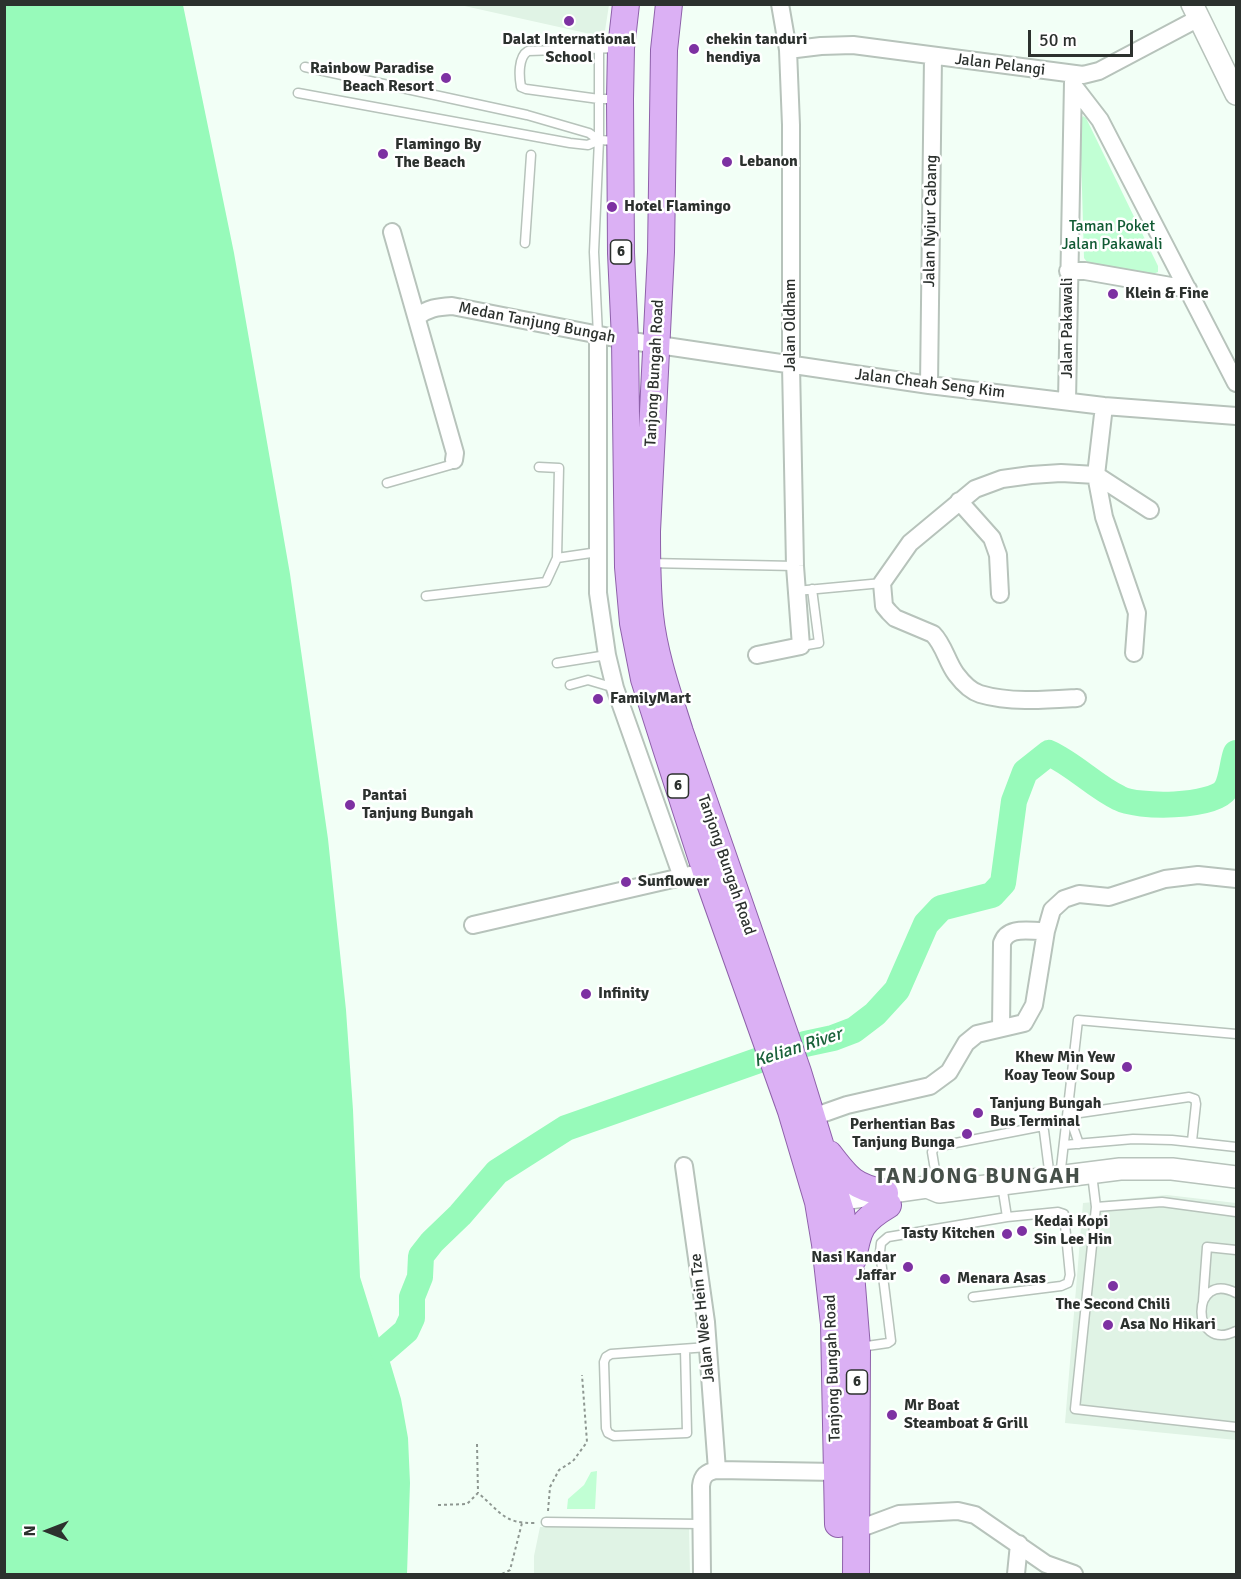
<!DOCTYPE html>
<html>
<head>
<meta charset="utf-8">
<style>
  body { margin:0 }
  #map { position:relative; width:1241px; height:1579px; overflow:hidden; background:#f2fff6; font-family:Signika,sans-serif }
  canvas { display:block }
  .frame { position:absolute; inset:0; border:6px solid #2c312e; pointer-events:none }
  .north { position:absolute; left:18px; top:1501px; width:60px; height:60px; -webkit-text-stroke:4px #fff; paint-order:stroke; rotate:270deg; font-size:16px; font-weight:700; line-height:24px; text-align:center; color:#2c312e }
  .north::after { content:''; display:block; margin:auto; width:21px; height:27px; background:#2c312e; clip-path:polygon(50% 0,100% 100%,50% 72%,0 100%) }
  .scale { position:absolute; left:1028px; top:30px; width:105px; height:27px; box-sizing:border-box; border:3px solid #2c312e; border-top:0; padding-left:8px; font-size:18px; line-height:21px; white-space:nowrap; color:#2c312e; -webkit-text-stroke:4px #fff; paint-order:stroke }
</style>
</head>
<body>
<div id="map">
<canvas width="1241" height="1579"></canvas>
<div class="frame"></div>
<div class="north">N</div>
<div class="scale">50 m</div>
</div>
<script>
const ctx = document.querySelector('canvas').getContext('2d');
ctx.lineJoin = 'round';
function fill(path, color) {
  ctx.fillStyle = color;
  ctx.fill(path, 'evenodd');
}
function trace(path, color, width, dash) {
  ctx.strokeStyle = color;
  ctx.lineWidth = width;
  ctx.lineCap = dash ? 'butt' : 'round';
  ctx.setLineDash(dash || []);
  ctx.stroke(path);
}
function drawText(font, color, halo, rows, align = 'center') {
  ctx.font = font + ' Signika,sans-serif';
  ctx.lineWidth = 5;
  ctx.setLineDash([]);
  ctx.textBaseline = 'middle';
  ctx.strokeStyle = halo;
  ctx.fillStyle = color;
  for (const [text, x, y, turn = 0] of rows) {
    ctx.save();
    ctx.translate(x, y);
    ctx.rotate((+turn || 0) * Math.PI / 180);
    ctx.textAlign = isNaN(turn) ? turn : align;
    if (halo) ctx.strokeText(text, 0, 0);
    ctx.fillText(text, 0, 0);
    ctx.restore();
  }
}
const built = new Path2D(`
  M460 5 609 4V5L604 37Z
  M1167 1195 1236 1203V1440L1065 1423 1083 1203Z
  M689 1526 690 1574H534V1556L540 1527Z`);
const green = new Path2D(`
  M1083 116 1086 118 1158 266V272L1153 274 1087 262 1084 258 1080 121Z
  M597 1471 595 1509H567L568 1499 584 1485 591 1472Z`);
const water = new Path2D(`
  M5 4 183 5 234 253 290 574 328 839 346 1010 353 1110 360 1277 383 1351 390 1362 401 1399 408 1438 410 1483 407 1574H5Z`);
const river = new Path2D(`
  M383 1351 406 1331 412 1318V1297L420 1277 421 1256 432 1242 460 1215 497 1172 566 1128 805 1044 833 1038 854 1030 875 1014 897 990 926 924 941 908 992 895 1003 883 1014 801 1025 772 1049 753C1075 765 1094 786 1119 798 1137 808 1213 808 1226 789 1232 779 1232 764 1236 753`);
const path = new Path2D(`
  M477 1444 478 1493
  M438 1505 467 1504 478 1493C500 1511 503 1524 535 1523
  M548 1511 550 1487 559 1470 573 1461 587 1442 582 1375
  M502 1574 510 1570 522 1523`);
const service = new Path2D(`
  M305 67 527 115 589 133 599 140 617 141
  M298 93 570 143 588 145 599 140
  M616 99H599L526 89 521 87C519 76 518 57 528 51L617 48
  M525 243 531 155
  M598 335 594 252 599 140V48
  M539 467 559 468 557 558
  M387 483 450 465 454 460
  M649 563 795 566
  M796 591 882 583
  M426 596 546 582 557 558 598 552
  M801 646 819 643 812 589
  M557 663 607 655
  M570 685 588 680 615 688
  M1079 1144 1071 1121 1073 1114 1189 1097 1195 1099 1196 1104 1192 1141
  M1064 1145 1133 1139 1172 1140 1236 1147
  M1092 1174 1096 1207 1075 1409 1236 1427
  M1060 1177 1078 1020 1236 1034
  M938 1188 932 1152 935 1147 1038 1127H1043L1044 1131 1050 1178
  M1096 1207 1162 1202 1236 1212
  M1236 1293C1190 1269 1190 1354 1236 1331
  M973 1297 1061 1286 1068 1283 1070 1275 1064 1214 1058 1212 1007 1217 1002 1185
  M1203 1301 1207 1247 1236 1250
  M860 1347 888 1343 891 1341 880 1252 881 1243 888 1237 1007 1217
  M685 1349 687 1433 614 1436 608 1433 606 1428 604 1362 606 1357 611 1354 708 1347
  M546 1522 701 1524`);
const minor = new Path2D(`
  M788 50 821 46 853 45 1083 75 1099 71 1199 18
  M1073 85 1100 120 1236 383
  M392 232 455 453 454 460
  M1068 271H1085L1188 289
  M417 317C428 308 437 307 452 306L625 340 929 385 1104 406 1236 416
  M598 335V593L607 655 615 688 682 877
  M929 385 933 56
  M1067 401 1073 82
  M1104 406 1096 475 1104 517 1137 613 1134 653
  M959 501 992 538 998 555 1000 594
  M757 655 801 646 795 566 791 365V125L788 50 780 4
  M1077 698C1046 700 1010 703 980 694 970 691 962 682 956 674 947 662 944 645 933 634L895 618 889 612 884 606 882 583 910 543 975 489 1002 479 1031 475 1061 473 1096 475 1150 510
  M473 925 690 875
  M1001 1028 1002 943C1008 925 1031 932 1046 931
  M813 1117 847 1105 930 1086 949 1072 966 1043 977 1034 1024 1023 1034 1005 1046 931 1052 910 1064 899 1079 894 1109 897 1165 879 1198 875 1236 879
  M684 1166 706 1322 717 1470
  M856 1530 899 1514 958 1511 975 1515 1046 1564 1074 1574
  M702 1574 701 1486C702 1476 706 1472 717 1470L837 1472
  M1016 1574 1019 1544`);
const tertiary = new Path2D(`
  M1192 4 1236 94
  M821 1202 927 1187 939 1192 1120 1169H1172L1236 1177`);
const primary = new Path2D(`
  M626 4 621 48 620 99 621 253 625 340 628 567 633 623 644 679 665 745 706 872 791 1111 818 1202 825 1244 834 1324 838 1524
  M669 4 664 50 661 252 647 531C647 559 647 587 650 615 654 654 668 694 680 732L798 1072 841 1212 851 1273 857 1348 856 1574
  M829 1154C848 1179 854 1187 885 1193
  M853 1259C858 1229 861 1221 888 1205`);
const markers = [
  [569,21,6,"#7d31a2"],
  [694,49,6,"#7d31a2"],
  [446,78,6,"#7d31a2"],
  [383,154,6,"#7d31a2"],
  [727,162,6,"#7d31a2"],
  [612,207,6,"#7d31a2"],
  [1113,294,6,"#7d31a2"],
  [598,699,6,"#7d31a2"],
  [350,805,6,"#7d31a2"],
  [626,882,6,"#7d31a2"],
  [586,994,6,"#7d31a2"],
  [1127,1067,6,"#7d31a2"],
  [978,1113,6,"#7d31a2"],
  [967,1134,6,"#7d31a2"],
  [1022,1231,6,"#7d31a2"],
  [1007,1234,6,"#7d31a2"],
  [908,1267,6,"#7d31a2"],
  [945,1279,6,"#7d31a2"],
  [1113,1286,6,"#7d31a2"],
  [1108,1325,6,"#7d31a2"],
  [892,1415,6,"#7d31a2"]
];
const shields = [
  [621,252,21],
  [678,786,21],
  [857,1382,21]
];
const shieldNames = [
  ["6",621,252],
  ["6",678,786],
  ["6",857,1382]
];
const poiNames = [
  ["Dalat International",569,40,"center"],
  ["School",569,58,"center"],
  ["chekin tanduri",706,40],
  ["hendiya",706,58],
  ["Rainbow Paradise",434,69,"right"],
  ["Beach Resort",434,87,"right"],
  ["Flamingo By",395,145],
  ["The Beach",395,163],
  ["Lebanon",739,162],
  ["Hotel Flamingo",624,207],
  ["Klein & Fine",1125,294],
  ["FamilyMart",610,699],
  ["Pantai",362,796],
  ["Tanjung Bungah",362,814],
  ["Sunflower",638,882],
  ["Infinity",598,994],
  ["Khew Min Yew",1115,1058,"right"],
  ["Koay Teow Soup",1115,1076,"right"],
  ["Tanjung Bungah",990,1104],
  ["Bus Terminal",990,1122],
  ["Perhentian Bas",955,1125,"right"],
  ["Tanjung Bunga",955,1143,"right"],
  ["Kedai Kopi",1034,1222],
  ["Sin Lee Hin",1034,1240],
  ["Tasty Kitchen",995,1234,"right"],
  ["Nasi Kandar",896,1258,"right"],
  ["Jaffar",896,1276,"right"],
  ["Menara Asas",957,1279],
  ["The Second Chili",1113,1305,"center"],
  ["Asa No Hikari",1120,1325],
  ["Mr Boat",904,1406],
  ["Steamboat & Grill",904,1424]
];
const streetNames = [
  ["Jalan Pelangi",1000,65,7],
  ["Jalan Nyiur Cabang",931,221,-89],
  ["Medan Tanjung Bungah",537,323,11],
  ["Jalan Oldham",791,325,-90],
  ["Jalan Pakawali",1068,328,-90],
  ["Tanjong Bungah Road",655,373,-87],
  ["Jalan Cheah Seng Kim",930,384,7],
  ["Tanjong Bungah Road",726,865,71],
  ["Jalan Wee Hein Tze",703,1318,-96],
  ["Tanjong Bungah Road",833,1368,-92]
];
const parkNames = [
  ["Taman Poket",1112,227],
  ["Jalan Pakawali",1112,245]
];
const waterNames = [
  ["Kelian River",798,1048,-18]
];
const districtNames = [
  ["TANJONG BUNGAH",978,1177]
];
fill(built, '#e0f3e5');
fill(green, '#c1ffd4');
fill(water, '#97faba');
trace(river, '#97faba', 26);
trace(service, '#b7c3bb', 11);
trace(minor, '#b7c3bb', 20);
trace(tertiary, '#b7c3bb', 24);
trace(primary, '#8e61aa', 28);
trace(path, '#8e9791', 2, [3, 3]);
trace(service, '#fff', 8);
trace(minor, '#fff', 16);
trace(tertiary, '#fff', 21);
trace(primary, '#dbb0f4', 26);
for (const [x, y, r, color] of markers) {
  const dot = new Path2D();
  dot.arc(x, y, r, 0, 2 * Math.PI);
  ctx.fillStyle = color;
  ctx.fill(dot);
  trace(dot, '#fff', 2);
}
for (const [x, y, w] of shields) {
  const box = new Path2D();
  box.roundRect(x - w / 2, y - 12, w, 24, 4.5);
  ctx.fillStyle = '#fff';
  ctx.fill(box);
  trace(box, '#2c312e', 1.5);
}
drawText('bold 15px', '#2c312e', null, shieldNames);
drawText('bold 16px', '#2c312e', '#fff', poiNames, 'left');
drawText('16px', '#2c312e', '#fff', streetNames);
drawText('16px', '#115b34', '#fff', parkNames);
drawText('italic 18px', '#1a613a', '#fff', waterNames);
ctx.letterSpacing = '1.5px';
drawText('bold 22px', '#465049', '#fff', districtNames);
ctx.letterSpacing = '0px';
</script>
</body>
</html>
